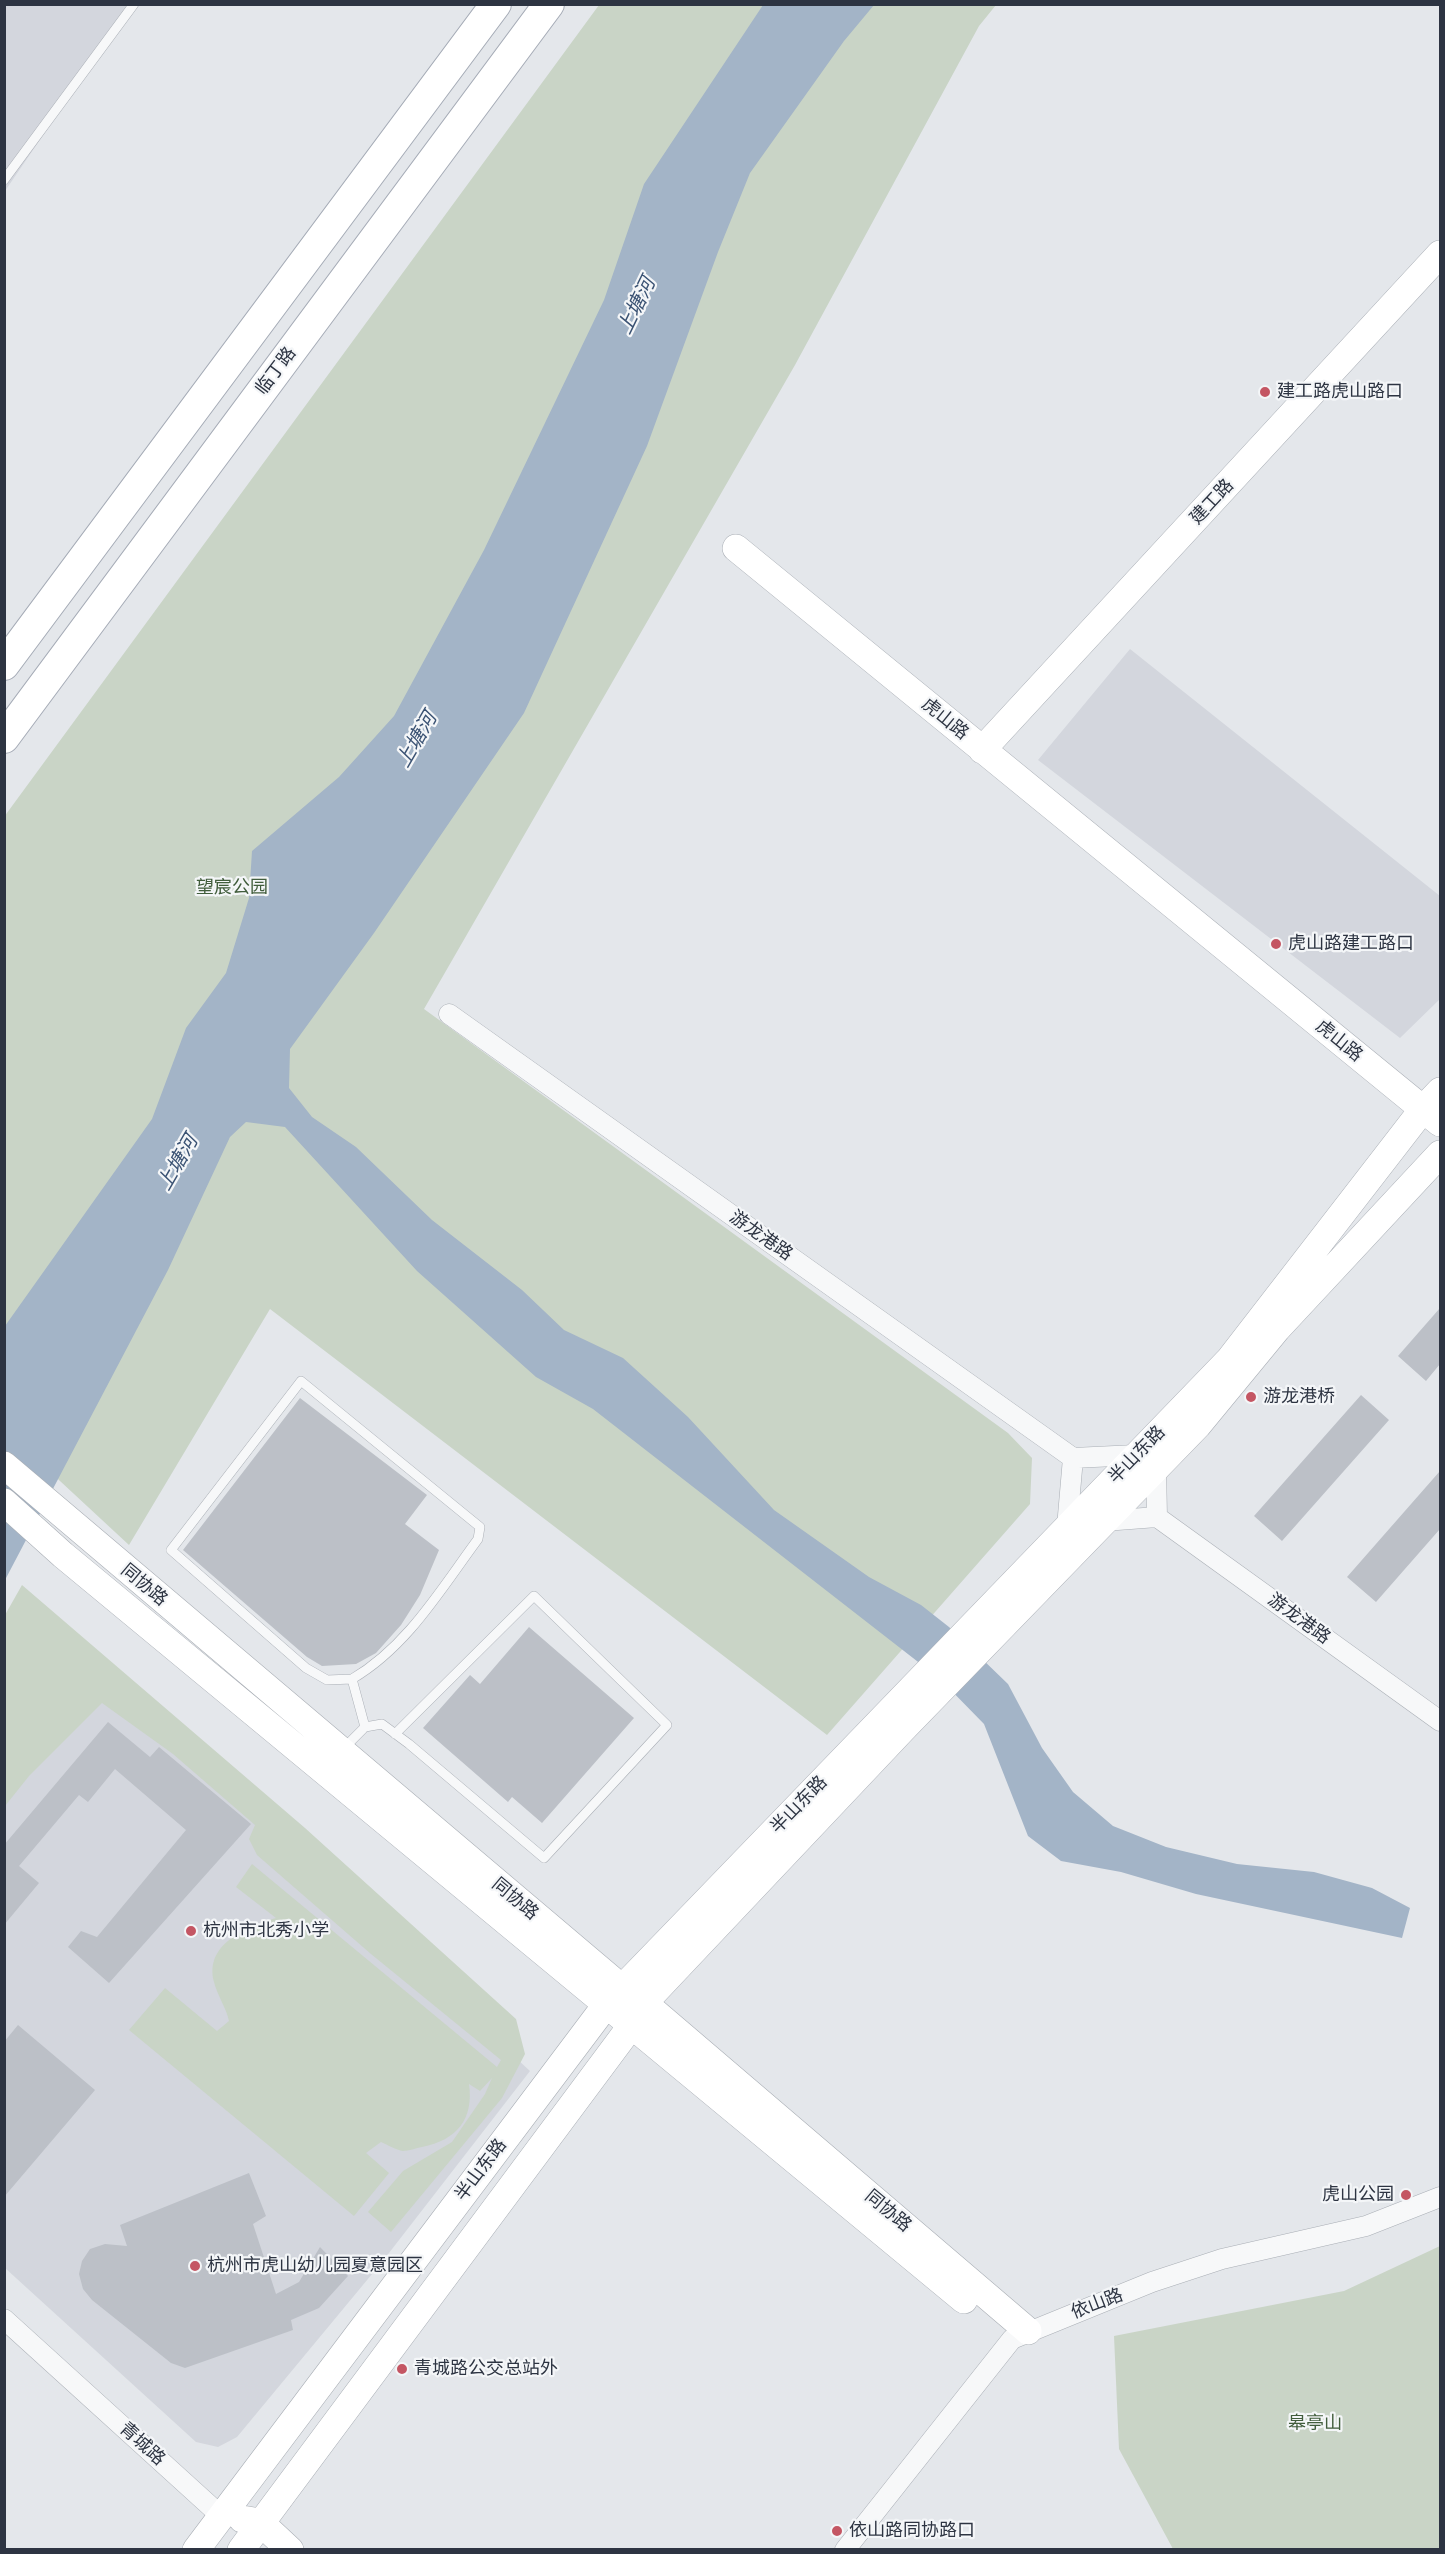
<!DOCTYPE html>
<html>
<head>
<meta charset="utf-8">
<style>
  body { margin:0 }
  #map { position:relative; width:1445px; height:2554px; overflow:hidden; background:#e4e7eb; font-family:Rubik,sans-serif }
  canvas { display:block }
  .frame { position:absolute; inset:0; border:6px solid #2d3442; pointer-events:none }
</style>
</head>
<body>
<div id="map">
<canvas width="1445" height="2554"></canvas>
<div class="frame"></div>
</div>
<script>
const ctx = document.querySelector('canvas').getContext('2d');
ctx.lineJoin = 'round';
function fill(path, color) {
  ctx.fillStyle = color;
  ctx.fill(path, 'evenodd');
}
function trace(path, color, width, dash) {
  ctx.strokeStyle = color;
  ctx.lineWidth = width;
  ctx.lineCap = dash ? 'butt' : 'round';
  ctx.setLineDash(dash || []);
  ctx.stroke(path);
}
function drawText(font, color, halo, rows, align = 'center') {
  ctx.font = font + ' Rubik,"Noto Sans SC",sans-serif';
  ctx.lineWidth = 4.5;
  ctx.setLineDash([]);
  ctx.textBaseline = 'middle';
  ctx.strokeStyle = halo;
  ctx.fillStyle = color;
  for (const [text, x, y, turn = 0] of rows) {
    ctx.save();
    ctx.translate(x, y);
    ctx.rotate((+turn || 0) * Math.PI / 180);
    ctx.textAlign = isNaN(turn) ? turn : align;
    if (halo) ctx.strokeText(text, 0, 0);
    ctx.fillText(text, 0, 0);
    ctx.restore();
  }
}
const built = new Path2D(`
  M5 5H132L5 191Z
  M1130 649 1440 896V999L1400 1038 1038 760Z
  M102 1677 530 2071 382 2262 237 2437 218 2447 196 2442 5 2268 4 1792Z`);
const green = new Path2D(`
  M599 5H996L979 26 795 365 424 1009 1008 1433 1032 1458 1030 1504 827 1735 270 1309 129 1545 5 1430 4 817Z
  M22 1585 305 1828 516 2019 525 2054 502 2098 391 2232 368 2212 403 2171 452 2142 485 2094 492 2078 480 2091 469 2084C474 2119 457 2140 422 2147 416 2148 409 2151 403 2151 396 2150 388 2145 381 2142L366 2153 389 2173 354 2216 129 2030 165 1988 217 2031 229 2021C226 2007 217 1995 214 1982 204 1943 248 1927 276 1918L236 1887 252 1864 497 2067 501 2060 371 1954 257 1855 249 1839 255 1825 173 1754 102 1703 29 1776 5 1806V1615Z
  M1440 2246V2549H1173L1119 2449 1114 2336 1344 2291Z`);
const water = new Path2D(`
  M763 5H874L844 41 750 173 718 252 647 446 524 713 374 933 290 1049 289 1088 312 1117 356 1147 432 1220 522 1290 564 1330 623 1358 688 1417 774 1510 869 1577 921 1605 949 1627 1008 1684 1042 1748 1073 1792 1113 1826 1166 1847 1237 1864 1314 1872 1372 1888 1410 1908 1402 1938 1196 1894 1121 1872 1061 1861 1028 1836 984 1724 940 1679 593 1409 536 1377 417 1271 285 1127 246 1122 230 1137 168 1270 5 1580V1326L152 1119 186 1028 226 973 249 898 252 851 339 777 394 716 484 550 604 300 644 184Z`);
const building = new Path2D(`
  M1440 1308V1364L1426 1381 1398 1356Z
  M1361 1395 1389 1420 1282 1541 1254 1516Z
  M300 1398 427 1495 405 1524 439 1550 420 1595 401 1625 376 1653 356 1664 322 1666 307 1657 183 1550Z
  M1440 1471V1529L1376 1602 1347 1577Z
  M529 1627 634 1718 542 1823 512 1797 508 1802 423 1728 470 1675 480 1684Z
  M108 1722 150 1757 159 1747 251 1824 109 1983 68 1947 81 1931 97 1937 186 1830 115 1769 88 1802 79 1795 19 1866 39 1883 4 1925V1845Z
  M18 2025 95 2090 4 2197V2042Z
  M249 2173 266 2216 253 2224 276 2294 299 2282 320 2247 348 2276 319 2308 291 2320 293 2330 185 2368 171 2363 92 2300 83 2289 79 2274 82 2261 90 2249 105 2244 127 2246 120 2225Z`);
const lane = new Path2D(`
  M4 180 134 4
  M352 1679C407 1647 441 1589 478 1539L480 1527 301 1381 171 1550 306 1668 327 1680 352 1679 365 1727
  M343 1749 365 1727 382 1724 409 1744 544 1858 667 1725 534 1596 395 1734`);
const street = new Path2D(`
  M449 1014 1073 1458 1136 1455
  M1156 1467 1157 1517
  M1104 1521 1157 1517 1440 1721
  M1067 1527 1073 1458
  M4 2319 220 2515
  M845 2550 1012 2339 1152 2282 1222 2259 1366 2226 1440 2197`);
const secondary = new Path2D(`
  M736 548 1440 1123
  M982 750 1440 254
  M4 1465 623 1989 644 2003 1028 2331
  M4 1502 63 1555 964 2300
  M242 2519 260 2522 290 2550
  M196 2550 606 2005 1229 1360 1423 1109 1440 1091
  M241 2550 631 2026 644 2003 903 1729 1198 1425 1277 1329 1440 1154`);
const primary = new Path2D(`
  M4 665 496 4
  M4 738 549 4`);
const markers = [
  [1265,392,6,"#c45663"],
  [1276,944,6,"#c45663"],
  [1251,1397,6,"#c45663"],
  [191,1931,6,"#c45663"],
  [1406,2195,6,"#c45663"],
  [195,2266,6,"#c45663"],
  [402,2369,6,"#c45663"],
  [837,2531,6,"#c45663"]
];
const streetNames = [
  ["临丁路",276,371,-53],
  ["建工路",1212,502,-47],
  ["虎山路",945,719,39],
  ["虎山路",1339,1041,39],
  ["游龙港路",761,1236,35],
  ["半山东路",1137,1455,-46],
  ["同协路",144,1585,40],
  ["游龙港路",1299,1619,36],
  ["半山东路",799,1805,-46],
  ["同协路",515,1899,40],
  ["半山东路",481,2170,-53],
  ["同协路",888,2211,40],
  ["依山路",1097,2304,-21],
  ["青城路",142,2444,42]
];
const poiNames = [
  ["建工路虎山路口",1277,392],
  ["虎山路建工路口",1288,944],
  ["游龙港桥",1263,1397],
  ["杭州市北秀小学",203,1931],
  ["虎山公园",1394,2195,"right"],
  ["杭州市虎山幼儿园夏意园区",207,2266],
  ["青城路公交总站外",414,2369],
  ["依山路同协路口",849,2531]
];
const parkNames = [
  ["望宸公园",232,888],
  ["皋亭山",1315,2424]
];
const waterNames = [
  ["上塘河",637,306,-64],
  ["上塘河",417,740,-60],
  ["上塘河",178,1163,-60]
];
fill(built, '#d3d6dd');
fill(green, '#c9d4c6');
fill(water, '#a3b4c7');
fill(building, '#bcc0c7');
trace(lane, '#a9aeb5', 10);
trace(street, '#a9aeb5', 21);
trace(secondary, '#a9aeb5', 28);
trace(primary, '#a5abb6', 32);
trace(lane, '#f7f8f9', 9);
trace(street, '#f7f8f9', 20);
trace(secondary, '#fff', 27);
trace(primary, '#fff', 30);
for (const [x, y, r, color] of markers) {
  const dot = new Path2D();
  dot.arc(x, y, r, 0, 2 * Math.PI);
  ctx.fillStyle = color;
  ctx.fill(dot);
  trace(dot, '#f4f6f8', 2);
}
drawText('18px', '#2d3442', '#f4f6f8', streetNames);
drawText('18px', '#2d3442', '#f4f6f8', poiNames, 'left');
drawText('18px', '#415d3c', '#f4f6f8', parkNames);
drawText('italic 20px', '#3a5273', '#f4f6f8', waterNames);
</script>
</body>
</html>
